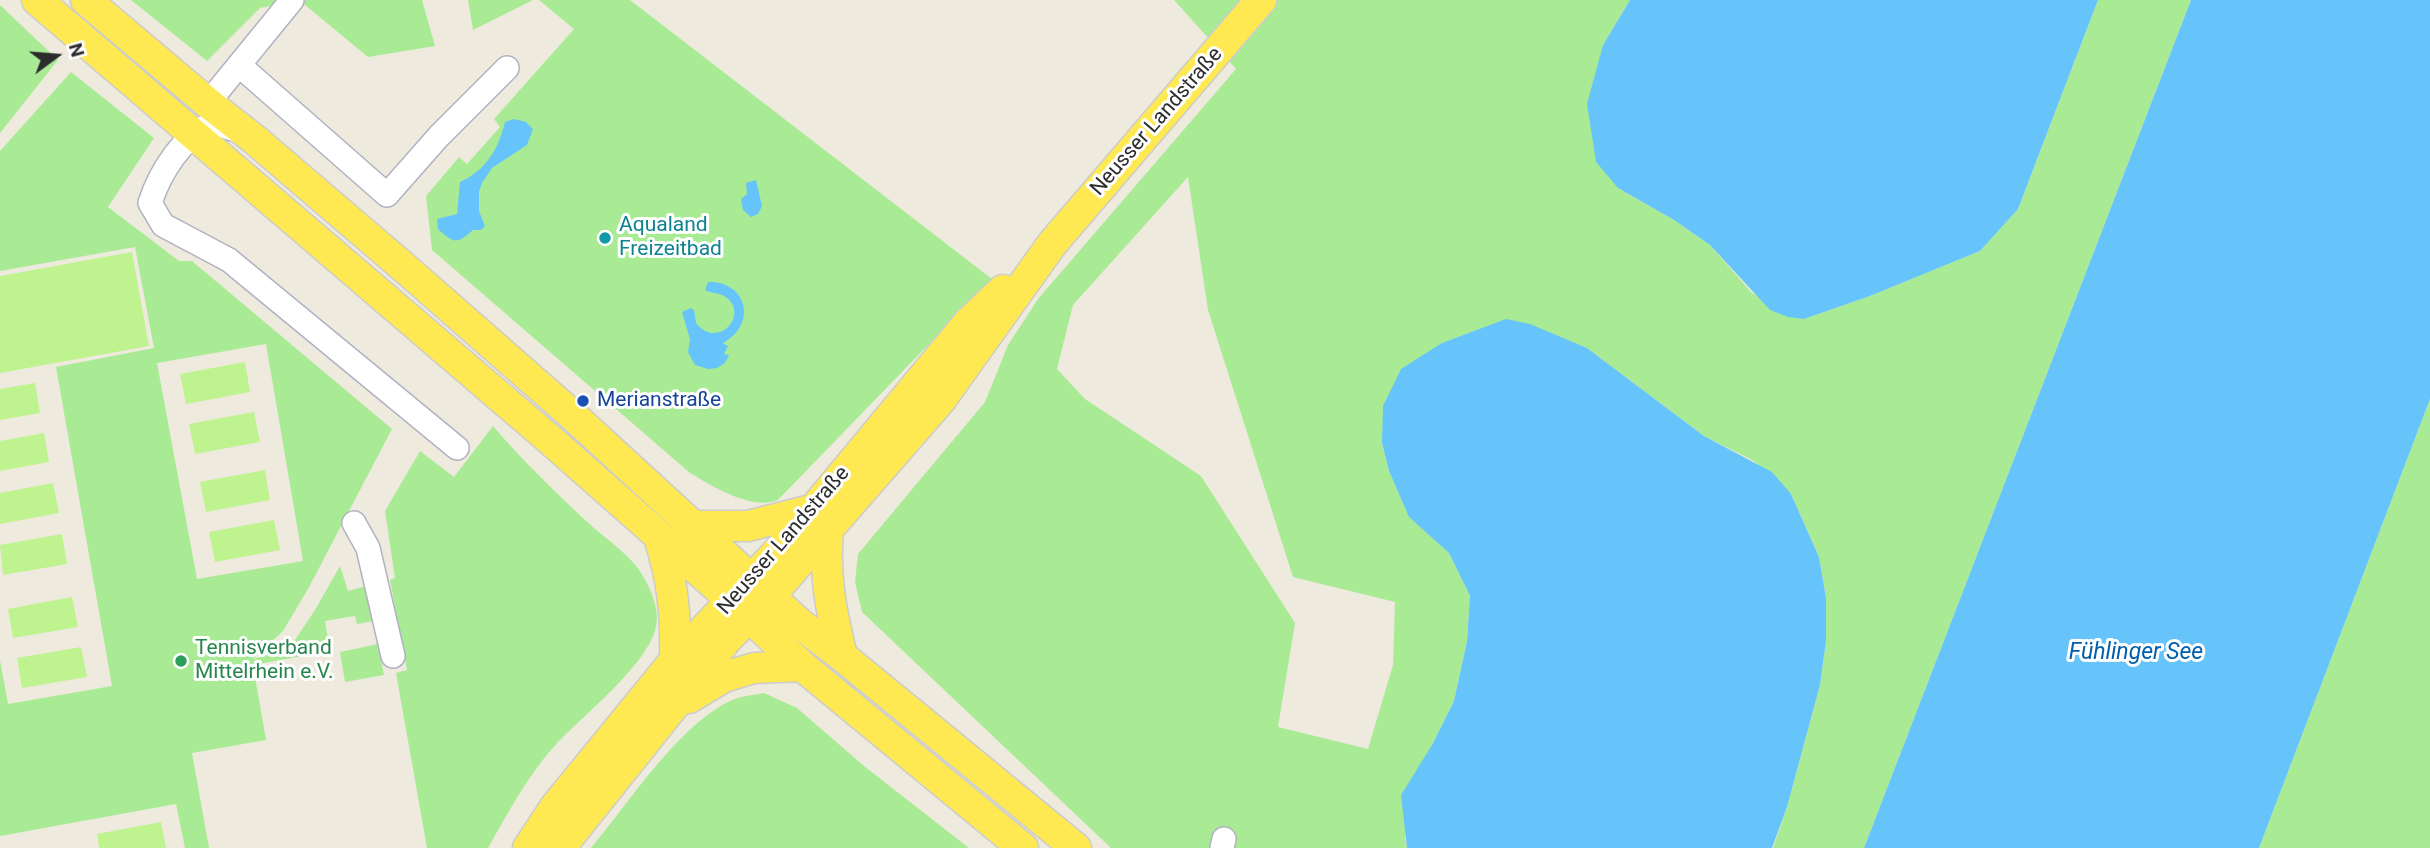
<!DOCTYPE html>
<html>
<head>
<meta charset="utf-8">
<style>
  body { margin:0 }
  #map { position:relative; width:2430px; height:848px; overflow:hidden; background:#efeade; font-family:Roboto,sans-serif }
  canvas { display:block }
  .north { position:absolute; left:21px; top:21px; width:70px; height:70px; -webkit-text-stroke:5px #fff; paint-order:stroke; rotate:74deg; font-size:19px; font-weight:700; line-height:28px; text-align:center; color:#2c2c2c }
  .north::after { content:''; display:block; margin:auto; width:24px; height:32px; background:#2c2c2c; clip-path:polygon(50% 0,100% 100%,50% 72%,0 100%) }
</style>
</head>
<body>
<div id="map">
<canvas width="2430" height="848"></canvas>
<div class="north">N</div>
</div>
<script>
const ctx = document.querySelector('canvas').getContext('2d');
ctx.lineJoin = 'round';
function fill(path, color) {
  ctx.fillStyle = color;
  ctx.fill(path, 'evenodd');
}
function trace(path, color, width, dash) {
  ctx.strokeStyle = color;
  ctx.lineWidth = width;
  ctx.lineCap = dash ? 'butt' : 'round';
  ctx.setLineDash(dash || []);
  ctx.stroke(path);
}
function drawText(font, color, halo, rows, align = 'center') {
  ctx.font = font + ' Roboto,sans-serif';
  ctx.lineWidth = 6;
  ctx.setLineDash([]);
  ctx.textBaseline = 'middle';
  ctx.strokeStyle = halo;
  ctx.fillStyle = color;
  for (const [text, x, y, turn = 0] of rows) {
    ctx.save();
    ctx.translate(x, y);
    ctx.rotate((+turn || 0) * Math.PI / 180);
    ctx.textAlign = isNaN(turn) ? turn : align;
    if (halo) ctx.strokeText(text, 0, 0);
    ctx.fillText(text, 0, 0);
    ctx.restore();
  }
}
const green = new Path2D(`
  M131 0H284L281 4 260 8 207 61Z
  M299 0H422L435 46 368 57Z
  M468 0H533L473 30Z
  M539 0H630L992 279 778 500C752 511 712 486 690 473L432 250 426 196 459 157 467 164 500 127 494 119 574 29Z
  M1174 0H1630L1603 45 1618 188 1674 220 1710 245 1752 293 1804 319 1870 296 1980 251 2018 209 2098 0H2191L1864 848H1773L1787 807 1820 685 1826 641V598L1819 557 1791 494 1754 461 1704 436 1587 348 1506 320 1442 343 1382 443 1389 471 1409 516 1449 553 1470 596 1467 641 1454 701 1432 745 1405 837 1407 848H1111L862 612 855 582 858 554 985 402 1008 345 1038 299 1236 69ZM1188 177 1208 310 1293 577 1395 602 1393 665 1368 749 1278 727 1295 623 1201 476 1085 399 1057 369 1073 305Z
  M0 5 58 60 0 133Z
  M71 72 154 138 108 207 179 261H192L392 429 308 589 283 631 253 659 289 649 315 610 340 566 348 591 366 586 373 621 357 624 355 616 325 621 330 651 253 665 266 740 192 753 209 848H185L176 804 0 836V660L8 704 112 686 56 367 154 348 135 247 0 271V151ZM266 344 303 561 197 579 157 363Z
  M2430 399V848H2259Z
  M493 426C524 462 559 496 594 528 609 541 624 551 637 567 649 584 662 610 655 631 643 668 586 713 558 742 529 773 509 811 488 848H427L396 673 407 670 390 580 395 578 385 511 420 451 454 477Z
  M378 644 384 675 345 682 340 652Z
  M764 693 797 708 864 766 969 848H591C629 803 679 724 732 700 742 696 753 695 764 693Z`);
const pitch = new Path2D(`
  M132 252 149 346 0 373V276Z
  M245 362 250 392 186 404 180 374Z
  M35 383 40 413 0 420V389Z
  M254 412 260 442 195 454 189 424Z
  M44 433 49 462 0 471V441Z
  M265 470 270 500 206 512 200 482Z
  M53 483 59 513 0 524V493Z
  M274 520 280 550 215 562 209 532Z
  M62 534 67 564 3 575 0 545Z
  M72 597 78 627 13 638 8 609Z
  M81 647 87 677 22 688 17 658Z
  M161 822 166 848H99L97 834Z`);
const water = new Path2D(`
  M1630 0H2098L2018 209 1980 251 1870 296 1804 319 1788 317 1770 310 1710 245 1674 220 1618 188 1596 162 1587 104 1603 45Z
  M2191 0H2430V399L2259 848H1864Z
  M514 119 526 122 533 129 527 145 492 168 482 183 479 192V211L485 226 481 230H473C457 244 454 244 438 229L437 219 457 214 460 182C486 170 498 150 505 122Z
  M756 180 762 206 758 214 751 217 743 210 741 199 747 194 746 183Z
  M708 282C747 281 758 324 723 343L728 346 724 354 729 355 725 363 717 368 708 369 695 365 688 352 690 339 682 312 691 308 694 310 696 323C717 350 749 316 727 298 720 292 712 294 705 290Z
  M1506 319 1530 324 1587 348 1704 436 1772 472 1791 494 1819 557 1826 598V641L1820 685 1787 807 1772 848H1407L1401 795 1432 745 1454 701 1467 641 1470 596 1449 553 1409 517 1389 471 1382 443 1383 406 1401 369 1442 343Z`);
const minor = new Path2D(`
  M239 65 387 195 439 136 507 68
  M208 103 292 0
  M239 131 213 123C182 137 160 172 150 203L163 225 229 260 457 448
  M354 523 368 548 393 656
  M1222 848 1224 839`);
const major = new Path2D(`
  M37 0 548 438 717 587 802 666 1023 848
  M86 0 208 103 254 139 407 270 570 413 799 623 842 656 1076 848
  M691 526H748L815 509
  M828 530C824 578 831 610 842 656
  M659 537C673 582 676 613 675 660
  M689 698 724 677 754 668 802 666
  M528 848 555 807 675 660 783 546 968 323 1003 290
  M560 848 728 638 770 596 940 401 1052 244 1261 0`);
const markers = [
  [605,238,7,"#0f9aa8"],
  [583,401,7,"#1a4fb4"],
  [181,661,7,"#2e9e5b"]
];
const streetNames = [
  ["Neusser Landstraße",1157,122,-49],
  ["Neusser Landstraße",784,541,-49]
];
const cultureNames = [
  ["Aqualand",619,226],
  ["Freizeitbad",619,250]
];
const transitNames = [
  ["Merianstraße",597,401]
];
const leisureNames = [
  ["Tennisverband",195,649],
  ["Mittelrhein e.V.",195,673]
];
const waterNames = [
  ["Fühlinger See",2136,653]
];
fill(green, '#a9eb95');
fill(pitch, '#bef38f');
fill(water, '#66c4fb');
trace(minor, '#b1b2c1', 26);
trace(major, '#ccc', 33);
trace(minor, '#fff', 23);
trace(major, '#ffe953', 30);
for (const [x, y, r, color] of markers) {
  const dot = new Path2D();
  dot.arc(x, y, r, 0, 2 * Math.PI);
  ctx.fillStyle = color;
  ctx.fill(dot);
  trace(dot, '#fff', 2.5);
}
drawText('21px', '#2c2c2c', '#fff', streetNames);
drawText('21px', '#0d838f', '#fff', cultureNames, 'left');
drawText('21px', '#164399', '#fff', transitNames, 'left');
drawText('21px', '#27864d', '#fff', leisureNames, 'left');
drawText('italic 23px', '#005fad', '#fff', waterNames);
</script>
</body>
</html>
